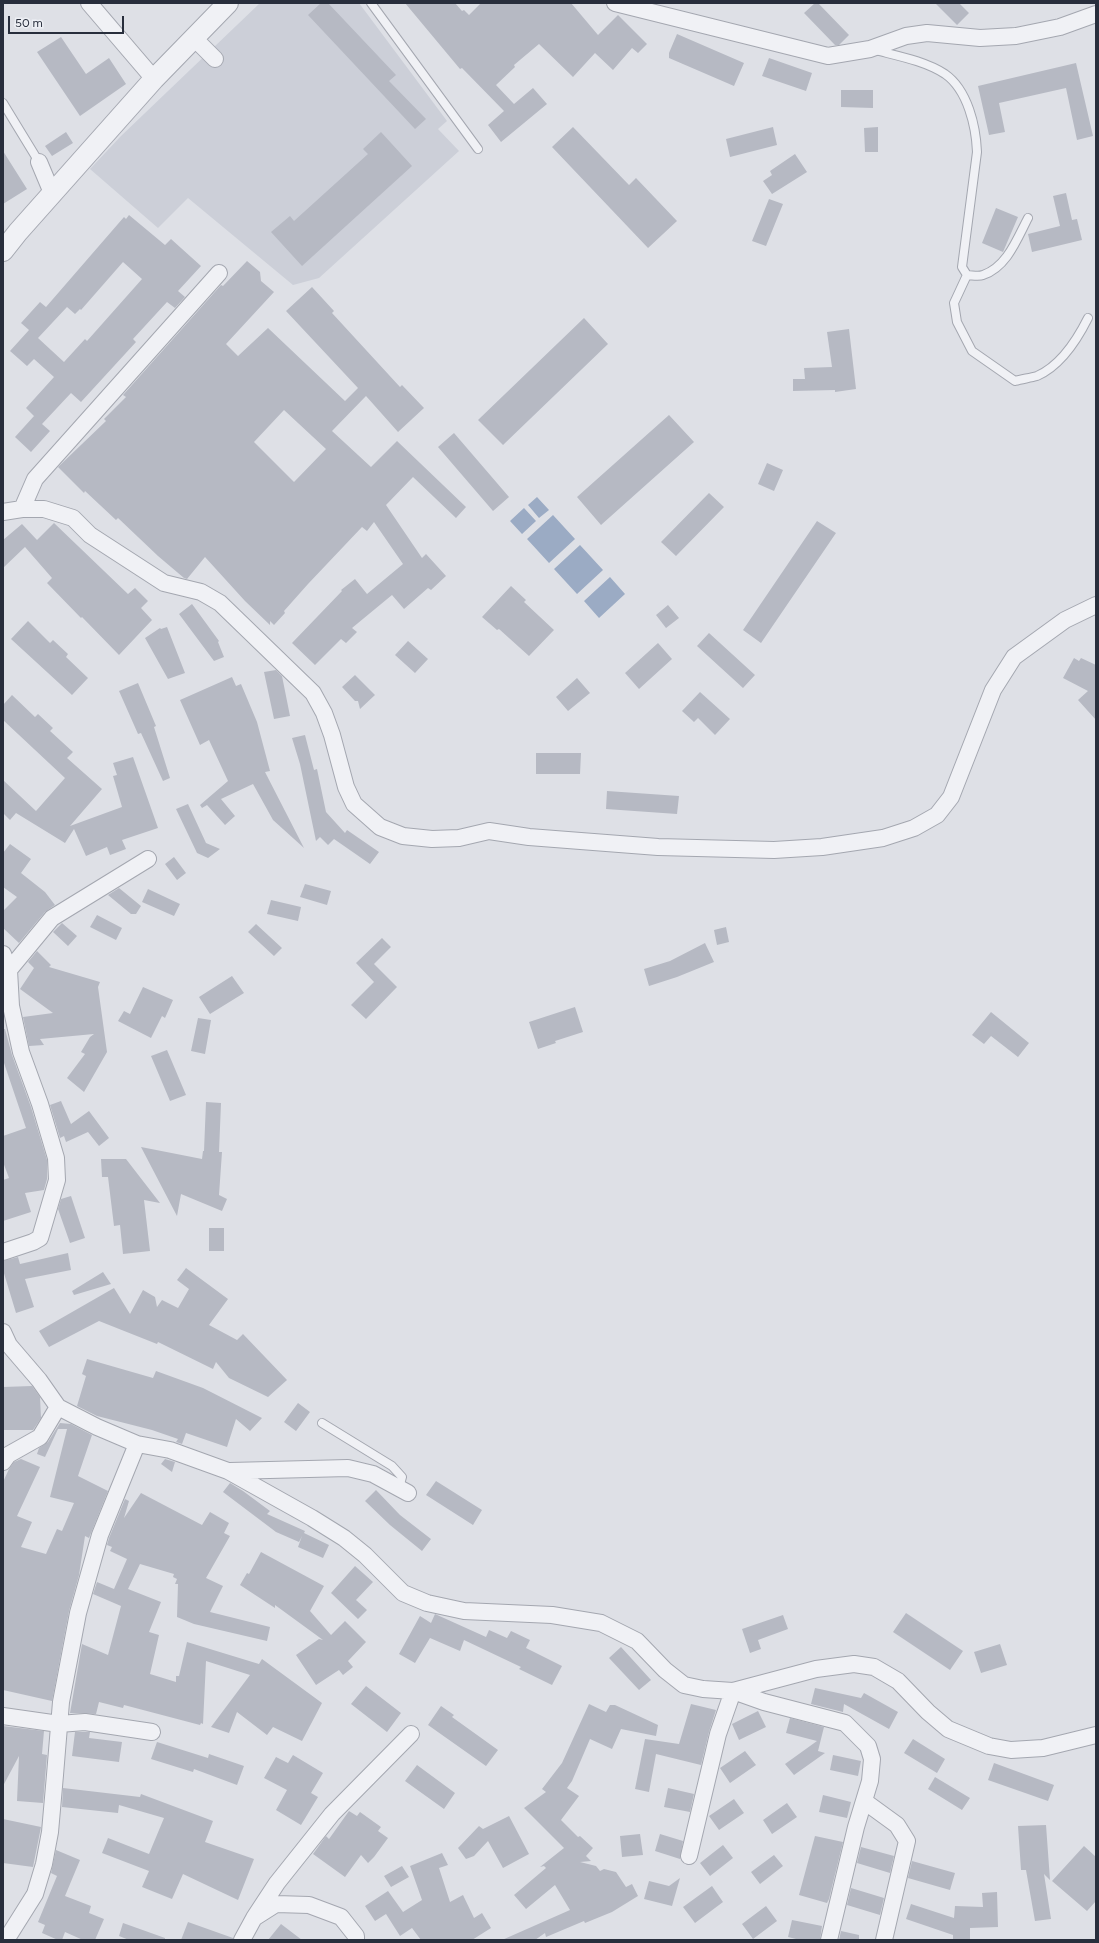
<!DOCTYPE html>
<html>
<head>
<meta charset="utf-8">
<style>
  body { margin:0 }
  #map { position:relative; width:1099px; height:1943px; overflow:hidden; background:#dee0e6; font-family:Figtree,sans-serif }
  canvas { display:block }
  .frame { position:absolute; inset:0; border:4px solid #282e3c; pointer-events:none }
  .scale { position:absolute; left:8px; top:16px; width:116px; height:18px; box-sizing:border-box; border:2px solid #282e3c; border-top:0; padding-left:5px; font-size:12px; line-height:14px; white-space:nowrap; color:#282e3c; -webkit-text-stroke:3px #edeff4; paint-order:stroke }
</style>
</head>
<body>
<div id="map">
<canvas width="1099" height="1943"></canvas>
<div class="frame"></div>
<div class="scale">50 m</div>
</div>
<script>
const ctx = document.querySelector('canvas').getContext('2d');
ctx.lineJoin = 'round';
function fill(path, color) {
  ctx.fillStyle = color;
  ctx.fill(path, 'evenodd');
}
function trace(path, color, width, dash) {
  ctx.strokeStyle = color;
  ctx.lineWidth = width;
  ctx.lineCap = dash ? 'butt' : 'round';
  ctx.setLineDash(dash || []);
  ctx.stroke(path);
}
const built = new Path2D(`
  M260 3H359L447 121 438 129 459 151 319 278 293 285 188 198 158 228 90 169 121 136Z`);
const water = new Path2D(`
  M537 497 549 510 539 518 528 505Z
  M524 508 536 521 522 534 510 521Z
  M553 515 575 539 549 563 527 539Z
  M580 545 603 570 577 594 554 569Z
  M610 577 625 594 599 618 584 601Z`);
const building = new Path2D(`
  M321 3H328L396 75 389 81 426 119 415 129 308 15Z
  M405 3H455L462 11 464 10 469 15 481 3H571L598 35 618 15 647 44 638 53 632 48 613 70 595 53 573 77 539 44 514 65 515 67 496 85 514 104 533 88 547 104 501 142 488 125 504 111 462 68 460 69Z
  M815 3H818L849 35 839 45H835L804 13Z
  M935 3H959L969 13 957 25Z
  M677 34 744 63 734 86 669 58V53Z
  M61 37 86 74 109 58 126 84 80 116 37 52Z
  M769 58 812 73 806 91 762 76Z
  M1076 63 1093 136 1077 140 1066 88 999 103 1005 132 989 135 978 86Z
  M841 90H873V108L841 107Z
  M573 127 629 185 636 178 677 221 648 248 552 147Z
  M773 127 777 145 730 157 726 139Z
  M878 127V152H865L864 128Z
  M66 132 73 143 52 156 45 146Z
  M381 132 412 166 302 266 271 232 290 216 294 221 368 154 363 149Z
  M3 151 27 189 3 204Z
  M795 154 807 172 772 194 763 181 772 175 770 171Z
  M1066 193 1072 220 1077 219 1082 240 1032 252 1028 234 1060 226 1053 196Z
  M769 199 783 204 766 246 752 241Z
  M996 208 1018 217 1003 252 982 243Z
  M129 215 165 245 171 239 201 266 178 291 185 297 175 308 167 302 133 339 136 342 81 402 71 393 42 424 50 431 31 452 15 437 34 416 39 421 26 408 54 377 34 359 27 366 10 351 29 330 21 323 40 302 46 307 124 217 126 219ZM123 262 142 279 87 341 85 339 64 362 38 338 67 307 75 314 80 309 81 310Z
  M247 261 260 272 261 281 274 292 226 344 238 356 268 328 345 401 358 388 286 311 312 287 334 311 332 313 400 387 402 385 424 408 398 432 366 396 332 431 371 467 397 441 466 507 456 518 413 477 386 505 422 558 426 554 446 576 431 590 428 588 404 609 392 595 352 628 357 632 346 643 341 639 315 665 292 643 342 591 341 590 355 579 367 594 403 564 374 522 367 531 362 527 308 584 284 611 285 613 274 625 270 621V625L245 601 205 557 187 579 184 578 158 556 118 518 116 520 85 491 84 493 58 467 106 421 104 419 126 397 123 395 221 285 223 286ZM284 410 326 449 294 482 254 442Z
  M584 318 608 344 503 445 478 420Z
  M849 329 856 389 835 392V390L793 391V379H805L804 368 832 367 827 332Z
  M669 415 694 442 601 525 577 497Z
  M454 433 509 497 493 511 438 447Z
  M767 463 783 470 774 491 758 484Z
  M709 493 724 507 676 556 661 542Z
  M817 521 836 533 761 643 743 630Z
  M54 523 128 594 135 588 148 601 141 608 152 620 119 655 82 617 81 618 47 583 52 578 25 547 3 568V540L22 524 37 540Z
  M511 586 526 600 524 602 554 630 529 656 499 629 497 630 482 617Z
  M192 604 219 641 218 642 224 657 214 661 179 614Z
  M668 605 679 618 666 628 656 615Z
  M28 621 50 643 53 640 68 654 66 657 88 678 72 695 11 639Z
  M167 627 185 673 168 679 145 638 160 628 161 629Z
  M709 633 755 675 743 688 697 646Z
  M408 641 428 659 415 673 395 655Z
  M658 643 672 659 639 689 625 673Z
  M1074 658 1079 661 1081 658 1096 665V720L1078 700 1088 691 1063 678Z
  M276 670 282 676 290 716 274 719 264 672Z
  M355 675 375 695 360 709 358 701H355L342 687Z
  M232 677 236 686 241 684 257 722 270 771 265 772 304 848 273 820 253 784 221 799 235 816 225 825 207 805 202 808 200 805 228 781 209 740 200 745 180 700Z
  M577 678 590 693 568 711 556 697Z
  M138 683 156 726 154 727 170 778 163 781 141 733 138 734 119 691Z
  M700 692 730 719 715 735 698 718 694 722 682 711Z
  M12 695 35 717 38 714 53 728 50 731 73 752 67 758 102 789 70 826 122 807 113 776 117 775 113 763 133 757 158 828 122 840 126 849 110 855 107 847 86 856 74 829 65 843 16 813 10 820 3 813V780L36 811 65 778 3 720V705Z
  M305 735 314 770 317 769 326 812 345 833 347 830 379 852 370 864 334 839 328 845 320 837 316 841 300 764 292 738Z
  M536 753H581L580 774H536Z
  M607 791 679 796 677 814 606 809Z
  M188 804 206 843 220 849 208 858 197 853 176 809Z
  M10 844 31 859 21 873 45 892 55 905 45 912 19 943 3 928V911L17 897 3 887V853Z
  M174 857 186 873 177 880 165 864Z
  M305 884 331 891 327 905 300 897Z
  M119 888 141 906 136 914H131L108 895Z
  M148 889 180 904 174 916 142 902Z
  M271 900 301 907 298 921 267 914Z
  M97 915 122 928 116 940 90 927Z
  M62 923 77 936 68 946 53 932Z
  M256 924 282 948 274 956 248 932Z
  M726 927 729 942 717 945 714 930Z
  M382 938 391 947 374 964 397 987 366 1019 351 1005 374 982 356 963Z
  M705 943 714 962 677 977 649 986 644 969 670 961Z
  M37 951 51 965 49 967 100 982 98 987 107 1052 84 1092 67 1078 85 1054 81 1052 90 1037 94 1034 40 1039 44 1045 29 1046 23 1017 53 1013 20 989 34 968 28 962Z
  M232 976 244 993 210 1014 199 997Z
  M143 987 173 1000 165 1018 162 1016 151 1038 118 1021 124 1011 130 1014Z
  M575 1007 583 1032 555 1041 556 1043 538 1049 529 1022Z
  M991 1012 1029 1043 1018 1057 991 1036 984 1044 972 1035Z
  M198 1018 211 1020 205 1054 191 1051Z
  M3 1029H5L12 1055 31 1107 47 1160V1179L44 1190 25 1193 31 1212 3 1221V1180L9 1178 3 1162V1136L26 1128 3 1060Z
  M167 1050 186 1095 170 1101 151 1056Z
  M61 1101 71 1124 89 1111 109 1138 99 1146 88 1132 66 1142 64 1136 60 1138 50 1105Z
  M206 1102 221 1103 219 1152H222L219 1195 227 1199 222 1211 181 1194 177 1216 141 1147 202 1159 203 1151H204Z
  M101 1159H126L160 1203 144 1200 150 1251 123 1254 120 1225 114 1226 108 1177H102Z
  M71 1196 85 1238 70 1243 58 1209 61 1199Z
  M209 1228H224V1251H209Z
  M68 1253 71 1270 25 1279 34 1307 16 1313 3 1270V1261L18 1257 20 1264Z
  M186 1268 228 1299 209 1325 237 1340 243 1334 287 1380 268 1397 229 1378 216 1362 213 1369 158 1342 157 1344 99 1321 49 1347 39 1331 114 1288 130 1314 143 1290 155 1297 157 1307 162 1300 178 1308 189 1289 177 1280Z
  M103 1272 111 1284 74 1295 72 1291Z
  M87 1359 153 1378 156 1371 203 1388 262 1418 250 1431 236 1419 227 1447 186 1433 182 1444 176 1442 178 1439 152 1430 97 1416 77 1406 86 1376 82 1374Z
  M32 1386 40 1397 41 1418 33 1430H3V1387Z
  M298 1403 310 1412 296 1431 284 1422Z
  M60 1423 71 1424 92 1435 78 1476 108 1491 89 1538 85 1536 79 1575 69 1611 52 1701 3 1690V1482L9 1469 14 1462 21 1459 40 1467 17 1516 32 1522 21 1547 46 1554 57 1529 62 1531 74 1503 50 1497 67 1429H58L45 1457 37 1454 39 1448 48 1442Z
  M165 1459 175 1462 172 1472 161 1464Z
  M436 1481 482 1510 473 1525 426 1495Z
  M230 1483 243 1491 270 1511 267 1514 305 1531 304 1533 329 1545 323 1558 298 1547 302 1536 299 1542 276 1532 223 1492Z
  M376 1490 400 1515 431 1539 422 1551 390 1525 365 1501Z
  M141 1493 202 1525 210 1512 229 1523 224 1533 230 1536 206 1578 223 1586 210 1612 270 1627 267 1641 194 1624 177 1617 178 1584H175L177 1579 173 1577 174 1574 140 1564 128 1589 161 1602 149 1632 159 1635 150 1674 176 1682V1676H179L187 1642 259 1664 262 1659 322 1703 302 1741 273 1727 267 1735 237 1712 229 1733 211 1727 250 1675 206 1661 203 1724 201 1723 200 1725 124 1705 123 1708 99 1702 96 1714 70 1713 82 1644 108 1655 121 1606 93 1594 97 1582 114 1589 127 1559 110 1551 112 1547 107 1545 109 1538 125 1499 129 1501 124 1518Z
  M261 1552 324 1586 310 1611 331 1635 345 1621 366 1642 348 1661 353 1667 343 1675 339 1670 316 1685 296 1655 319 1639 323 1640 275 1605V1608L240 1585 247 1573 249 1574Z
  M355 1566 373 1582 356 1600 367 1610 358 1619 331 1593Z
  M906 1613 963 1651 950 1670 893 1632Z
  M435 1614 486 1637 489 1630 507 1638 511 1631 530 1640 526 1648 562 1666 552 1685 519 1669 521 1667 464 1640 460 1651 430 1638 415 1663 399 1654 420 1616 431 1623Z
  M783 1615 788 1629 758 1640 761 1649 750 1653 742 1629Z
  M1000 1644 1007 1665 981 1673 974 1652Z
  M621 1647 651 1680 639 1690 609 1658Z
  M366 1686 401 1713 387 1732 351 1704Z
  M815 1688 861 1698 864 1693 898 1712 889 1729 844 1704 843 1712 811 1704Z
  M589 1704 606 1712 610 1705H615L658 1725 656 1736 621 1729 612 1749 590 1739 572 1781 567 1788 579 1796 561 1820 578 1837 580 1836 593 1848 586 1856 591 1861 580 1862 596 1866 600 1871 604 1869 616 1872 626 1887 632 1884 638 1896 612 1912 585 1923 584 1921 546 1937 545 1933 535 1940H502L570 1910 555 1885 526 1909 514 1895 546 1868 544 1866 540 1867 564 1848 524 1808 546 1792 542 1789 562 1763Z
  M691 1704 716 1710 709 1732 701 1765 656 1754 649 1792 635 1789 645 1739 679 1744Z
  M441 1706 454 1715 452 1717 498 1750 486 1766 428 1725Z
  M758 1711 766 1727 739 1740 732 1724Z
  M790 1718 824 1727 818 1751 825 1753 794 1775 785 1764 817 1741 786 1733Z
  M3 1726 44 1731 42 1754 47 1755 43 1803 17 1801 19 1756 3 1786Z
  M75 1732H90L89 1738 122 1742 119 1762 72 1756Z
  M913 1739 945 1759 937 1773 904 1753Z
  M157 1742 208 1758 209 1754 244 1766 237 1785 194 1769 193 1772 151 1759Z
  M745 1751 756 1765 730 1783 720 1768Z
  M293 1755 323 1773 311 1793 318 1797 301 1825 276 1810 287 1790 264 1778 276 1757 288 1763Z
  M833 1755 861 1761 858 1776 830 1770Z
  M994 1763 1054 1785 1048 1801 988 1780Z
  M417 1765 455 1793 444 1809 405 1781Z
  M935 1777 970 1798 962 1810 928 1789Z
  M63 1788 140 1797 141 1794 213 1821 205 1842 254 1859 238 1900 183 1874 172 1899 142 1887 149 1871 102 1853 108 1838 149 1854 164 1818 119 1805 118 1813 62 1807Z
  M668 1788 694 1794 690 1812 664 1807Z
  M823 1795 851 1802 847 1818 819 1812Z
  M734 1799 744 1813 719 1830 709 1816Z
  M787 1803 797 1817 772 1834 763 1820Z
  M349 1811 357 1816 360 1812 381 1827 378 1831 388 1838 374 1857 368 1863 361 1855 345 1877 313 1854 326 1836 329 1839Z
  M509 1816 529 1854 503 1868 488 1841 474 1856 466 1859 458 1848 479 1826 483 1829Z
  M3 1819 41 1827 33 1867 3 1863Z
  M1046 1825 1050 1880 1044 1874 1051 1919 1035 1921 1026 1870H1021L1018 1826Z
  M640 1834 643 1855 622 1857 620 1836Z
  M660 1834 683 1841 680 1859 655 1851Z
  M815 1836 843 1842 829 1899 827 1903 799 1895Z
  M723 1845 733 1858 710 1876 700 1863Z
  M1084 1846 1096 1857V1901L1087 1911 1052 1881Z
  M861 1847 894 1856 890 1873 857 1863Z
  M56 1850 80 1860 65 1896 91 1906 89 1913 104 1919 95 1940H83L65 1932 62 1940H58L42 1933 45 1925 38 1922 57 1876 51 1873Z
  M442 1853 448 1865 439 1868 450 1902 463 1895 474 1918 482 1913 491 1928 472 1940H421L412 1928 400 1936 386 1914 375 1921 365 1906 388 1891 403 1912 422 1900 410 1866Z
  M774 1855 783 1866 760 1884 751 1872Z
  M912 1861 955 1873 950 1890 908 1878Z
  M402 1866 409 1877 391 1887 384 1876Z
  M680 1878 672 1906 644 1899 649 1881 669 1886Z
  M712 1886 723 1902 695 1923 683 1907Z
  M851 1888 884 1898 880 1915 847 1905Z
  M997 1892 998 1927 970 1928V1940H953V1935L906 1919 911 1904 954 1918 955 1906 983 1907 982 1893Z
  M766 1906 777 1921 753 1939 742 1924Z
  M792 1920 822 1926 820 1940H800L788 1937Z
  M188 1922 233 1938V1940H181Z
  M123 1923 165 1938V1940H129L119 1936Z
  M281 1924 302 1940H268Z
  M841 1931 859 1935V1940H839Z`);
const service = new Path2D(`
  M371 3 478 149
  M875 50C898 56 925 61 945 74 968 90 976 127 977 152L962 267 967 275C972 275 978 277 983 275 1007 267 1017 239 1028 218
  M3 103 39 162
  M967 275 954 303 957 322 972 351 1015 381C1022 379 1030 378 1037 376 1060 366 1077 340 1088 318
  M322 1423 392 1466 402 1477 399 1488`);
const minor = new Path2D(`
  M89 3 154 79
  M615 3 828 56 870 49 906 36 927 33 980 38 1016 36 1060 27 1096 14
  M194 38 215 59
  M39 162 52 193
  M22 509 35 479 219 273
  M3 512 22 509H44L73 518 90 535 164 583 201 592 220 603 313 693 324 713 332 735 346 787 354 804 380 827 403 836 432 839 459 838 489 831 529 837 658 847 774 850 822 847 883 838 914 828 937 815 951 797 993 690 1014 657 1065 620 1096 605
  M3 954 9 970 11 1006 21 1052 40 1104 56 1158 57 1180 40 1238 33 1242 3 1252
  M9 970 52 918 148 859
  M3 1332 9 1345 39 1380 58 1407 97 1427 137 1444 170 1450 228 1471 312 1518 344 1538 365 1555 403 1593 427 1603 464 1611 552 1615 601 1623 637 1641 665 1670 684 1685 703 1689 733 1691 816 1669 854 1664 874 1667 898 1681 928 1712 948 1729 989 1746 1011 1750 1043 1748 1096 1735
  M3 1462 8 1455 40 1437 58 1407
  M230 1471 348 1468 373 1474 408 1493
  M3 1716 59 1724 85 1722 152 1732
  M864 1801 897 1825 907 1841 884 1940
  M689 1856 718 1734 733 1691 764 1702 845 1723 868 1746 872 1759 870 1781 856 1827 829 1940
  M254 1918 277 1883 332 1814 411 1734
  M6 1940 35 1894 44 1864 50 1832 55 1775 61 1702 78 1613 100 1535 137 1444
  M242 1940 254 1918 276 1904 309 1905 341 1917 356 1936V1940`);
const tertiary = new Path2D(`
  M3 251 18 232 154 79 228 3`);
fill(built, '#cccfd8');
fill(water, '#9babc4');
fill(building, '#b6b9c3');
trace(service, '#a4a7b0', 10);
trace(minor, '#a4a7b0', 18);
trace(tertiary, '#a4a7b0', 22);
trace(service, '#f0f1f5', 8);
trace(minor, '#f0f1f5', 16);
trace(tertiary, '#f0f1f5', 20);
</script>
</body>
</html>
